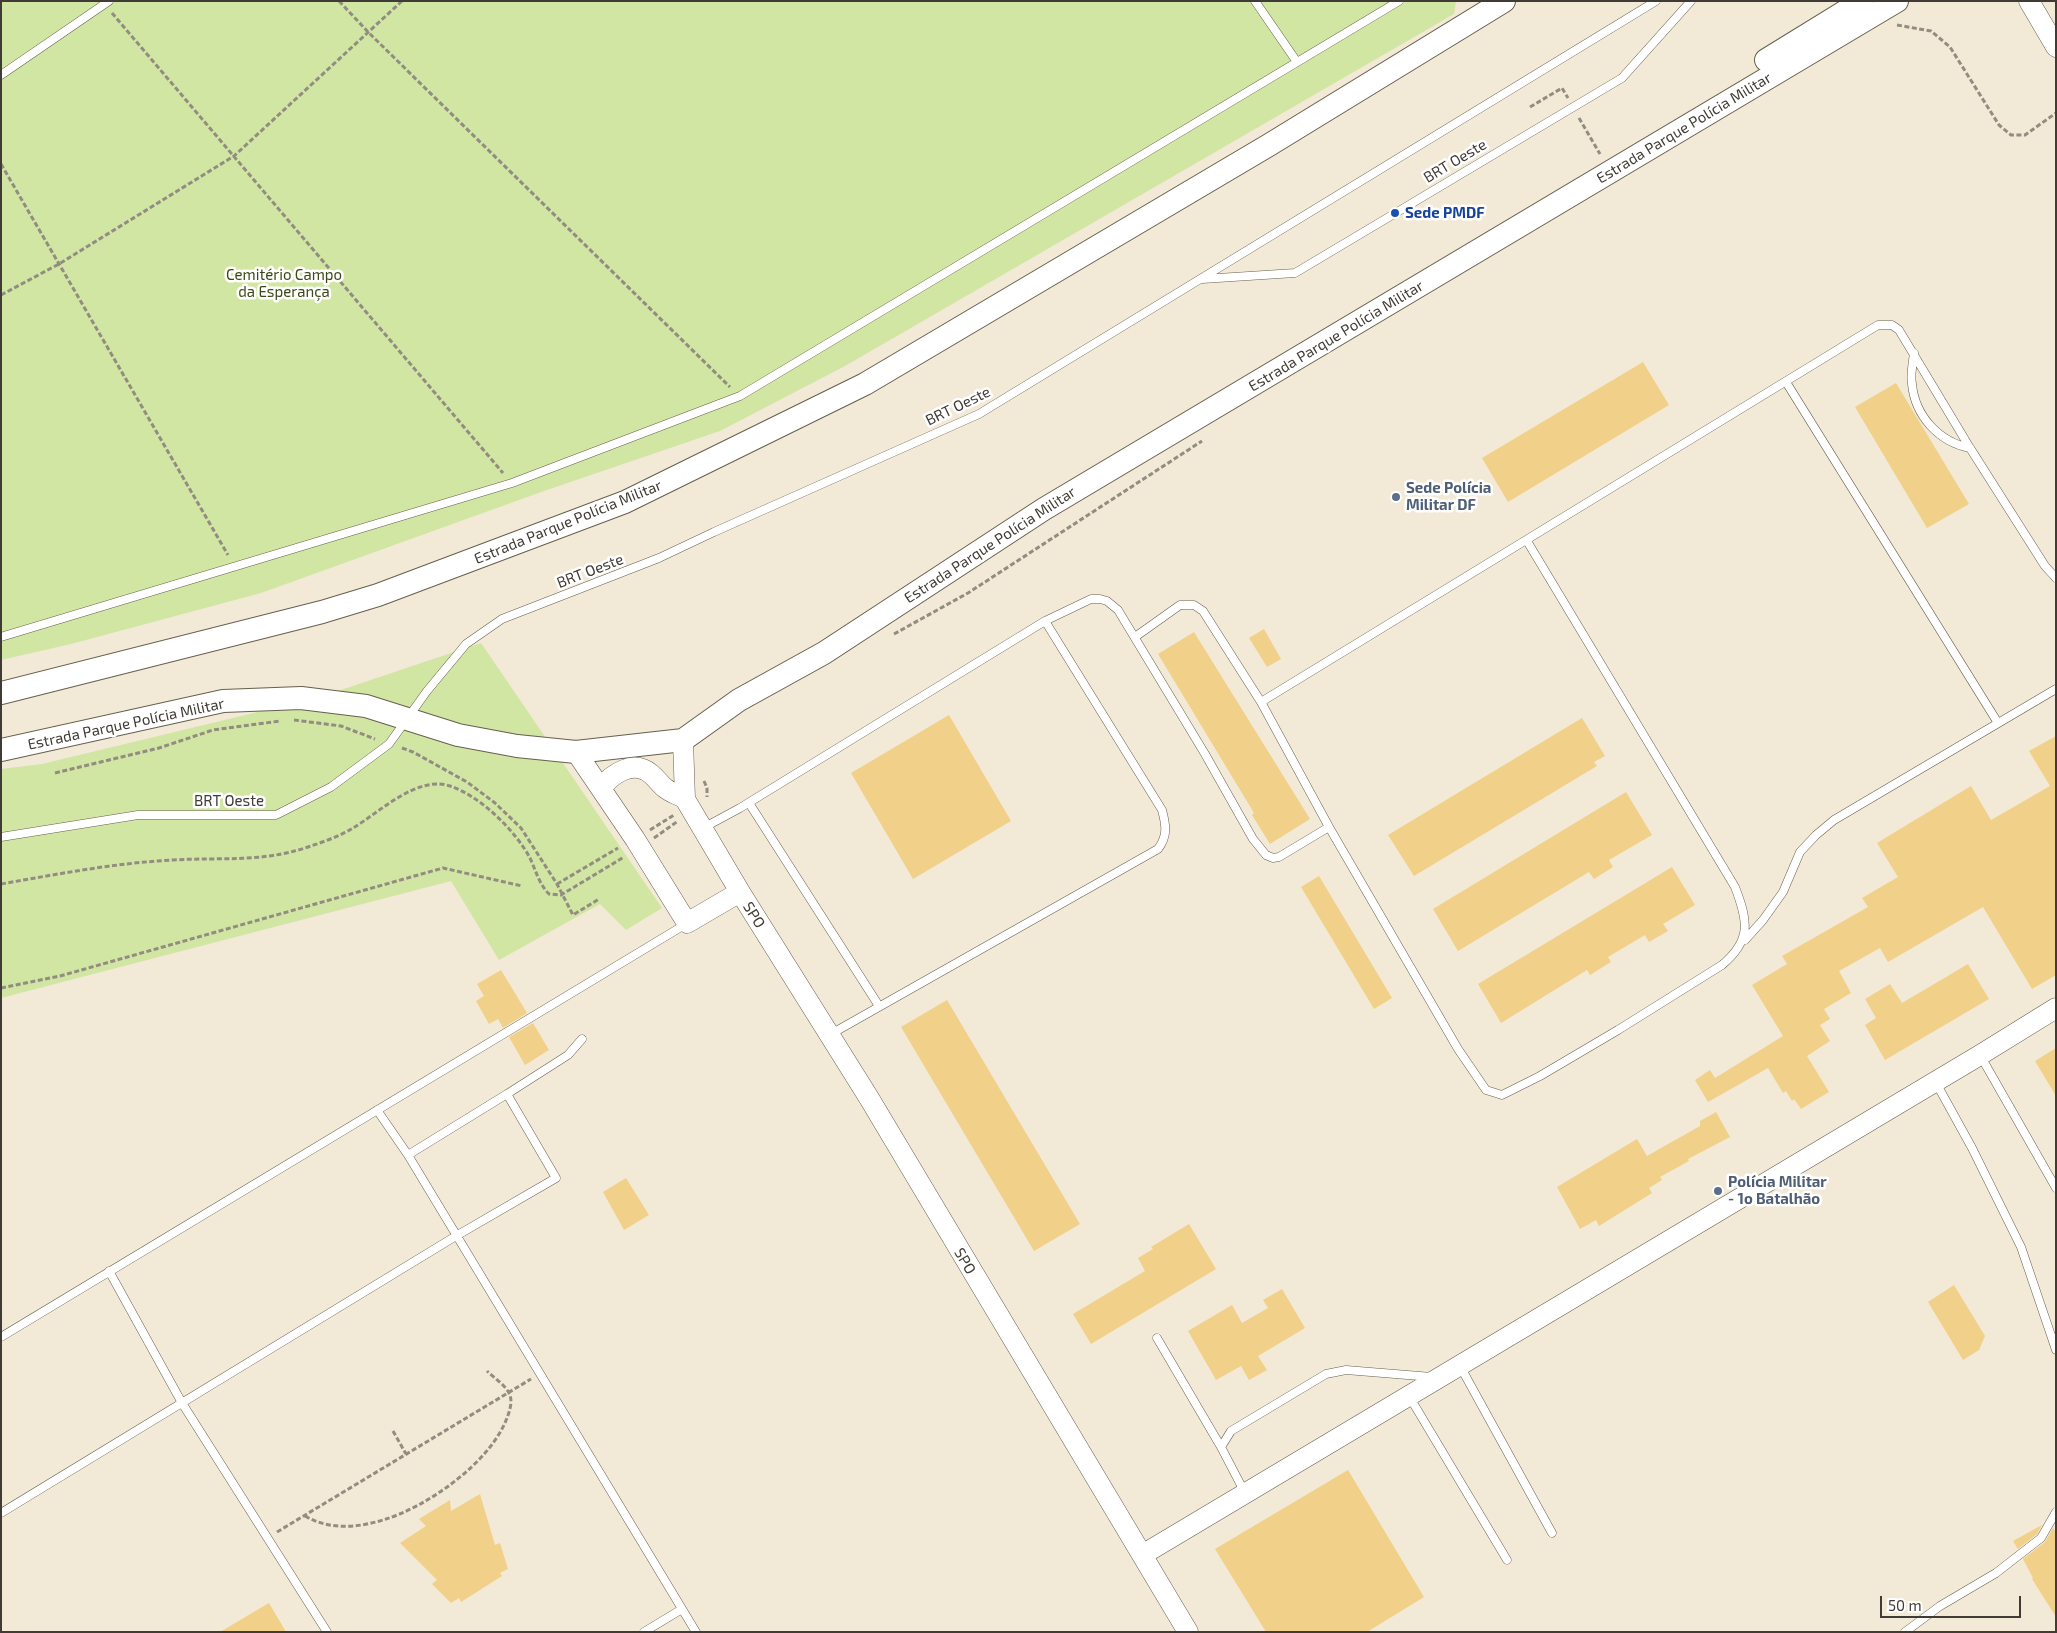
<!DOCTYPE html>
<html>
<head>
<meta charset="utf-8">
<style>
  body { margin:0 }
  #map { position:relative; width:2057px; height:1633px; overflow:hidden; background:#f2e9d6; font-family:"Exo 2",sans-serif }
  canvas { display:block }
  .frame { position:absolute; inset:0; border:2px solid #403c35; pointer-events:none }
  .scale { position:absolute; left:1880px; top:1596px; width:141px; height:22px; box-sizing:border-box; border:2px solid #403c35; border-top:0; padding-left:6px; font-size:15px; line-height:18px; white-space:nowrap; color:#403c35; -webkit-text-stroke:4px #fff; paint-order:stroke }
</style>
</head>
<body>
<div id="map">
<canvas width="2057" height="1633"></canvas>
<div class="frame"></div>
<div class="scale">50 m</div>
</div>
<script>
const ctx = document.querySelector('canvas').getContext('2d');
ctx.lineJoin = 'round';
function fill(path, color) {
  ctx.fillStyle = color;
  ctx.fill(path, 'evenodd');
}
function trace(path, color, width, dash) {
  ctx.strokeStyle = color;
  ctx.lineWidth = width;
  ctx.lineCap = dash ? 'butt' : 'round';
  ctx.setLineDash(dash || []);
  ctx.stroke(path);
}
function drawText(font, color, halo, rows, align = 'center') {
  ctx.font = font + ' "Exo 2",sans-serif';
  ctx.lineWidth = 5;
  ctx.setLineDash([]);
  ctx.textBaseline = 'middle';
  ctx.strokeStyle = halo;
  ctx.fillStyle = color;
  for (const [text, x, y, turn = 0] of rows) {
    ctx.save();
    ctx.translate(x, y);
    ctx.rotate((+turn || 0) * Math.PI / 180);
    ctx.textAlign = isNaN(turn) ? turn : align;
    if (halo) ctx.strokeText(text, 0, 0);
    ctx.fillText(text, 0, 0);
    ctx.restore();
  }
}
const green = new Path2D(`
  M1 1H1456L1454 14 845 366 720 431 544 491 261 593 71 644 1 660Z
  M481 643 662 908 626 930 600 904 499 960 451 881 1 998V769L42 764 320 697Z`);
const building = new Path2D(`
  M1643 362 1669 405 1508 502 1482 458Z
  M1896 383 1969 504 1927 528 1855 407Z
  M1264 629 1281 659 1267 667 1249 638Z
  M1194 632 1310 819 1270 844 1252 815 1254 813 1158 654Z
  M949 715 1011 821 913 879 851 773Z
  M1582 718 1605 756 1594 762 1597 766 1414 876 1388 835Z
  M2056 736V975L2032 989 1983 907 1888 962 1880 948 1839 971 1851 993 1824 1009 1830 1019 1820 1025 1830 1041 1807 1056 1829 1092 1801 1109 1794 1099 1792 1101 1786 1091 1783 1093 1768 1068 1708 1102 1695 1080 1710 1070 1715 1078 1783 1036 1752 985 1787 964 1782 956 1868 907 1862 898 1898 877 1877 843 1971 786 1991 820 2050 786 2029 751Z
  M1626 792 1652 835 1609 860 1613 867 1594 879 1589 872 1458 951 1433 909Z
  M1672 867 1695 905 1663 924 1668 931 1649 942 1645 935 1608 957 1611 962 1590 975 1587 970 1501 1023 1478 984Z
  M1319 876 1392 998 1374 1009 1301 887Z
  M1968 964 1989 999 1885 1060 1865 1025 1876 1018 1865 999 1890 984 1902 1003Z
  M501 970 527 1013 503 1028 498 1019 489 1024 476 1001 484 996 477 984Z
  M947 1000 1080 1224 1034 1251 901 1027Z
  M533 1023 549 1050 525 1065 509 1037Z
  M2056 1048V1096L2035 1061Z
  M1716 1112 1730 1137 1688 1159 1689 1161 1660 1177 1662 1180 1649 1188 1652 1193 1599 1226 1596 1220 1580 1229 1557 1187 1637 1139 1647 1156 1700 1126V1121Z
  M626 1178 649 1215 624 1230 603 1192Z
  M1189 1224 1216 1269 1091 1344 1073 1314 1145 1271 1138 1258 1153 1249 1151 1247Z
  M1954 1285 1985 1336 1979 1350 1963 1360 1928 1302Z
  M1282 1289 1305 1328 1258 1356 1267 1370 1249 1380 1241 1366 1216 1380 1188 1331 1232 1305 1242 1323 1268 1308 1263 1300Z
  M1348 1470 1424 1597 1367 1632H1266L1215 1549Z
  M480 1494 495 1545 500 1543 508 1569 500 1573 502 1576 461 1602 459 1598 451 1603 432 1584 437 1580 400 1543 426 1526 419 1519 450 1500 451 1511Z
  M2042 1525 2037 1534 2018 1549 2013 1541Z
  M2053 1528 2056 1532V1617L2032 1579 2033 1578 2023 1559 2045 1542Z
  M269 1603 286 1632H220L257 1610Z`);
const path = new Path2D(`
  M339 1 369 33 730 387
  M112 13 503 473
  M1897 25 1931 31 1950 47 1999 125 2011 135H2025L2056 113
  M1530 107 1562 88 1568 98
  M1579 118 1600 154
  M1 164 228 555
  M1 295 59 264 234 156 402 1
  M894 634 968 593 1202 441
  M294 720 341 726 375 739
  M402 748 413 752 467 782 495 803 521 828 557 884 573 915 599 899
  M55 773 159 748 213 730 280 721
  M704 781 707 788V797
  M650 830 674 815
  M654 838 678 821
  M1 884C58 874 115 863 173 860 222 857 260 863 308 847 323 842 340 836 353 828 380 812 417 775 450 786 480 796 515 830 530 858 536 871 539 884 549 894L561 895 624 857
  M557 884 618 848
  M1 988 60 976 443 868 522 886
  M393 1431 406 1454
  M305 1516C329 1530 357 1528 383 1520 427 1507 490 1463 507 1418 510 1410 513 1401 509 1393 505 1385 493 1377 487 1371
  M277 1532 531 1379`);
const lane = new Path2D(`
  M1255 1 1297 62
  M1 75 109 1
  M1202 279 1295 273 1622 78 1691 1
  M1914 353C1913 363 1910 374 1912 384 1915 416 1939 442 1970 448
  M1786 382 1998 723
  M1 637 512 483 740 396 1399 1
  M1135 637 1180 605H1194L1203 611 1261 702 1329 827 1458 1049 1486 1090 1502 1095 1540 1076 1618 1030 1722 965C1752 940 1748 921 1735 887L1527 541
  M1261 702 1878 325H1892L1899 330 1970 448 2045 566 2056 578
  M749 803 879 1006
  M703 828 740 808 1045 621 1091 599H1100L1107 601 1118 610 1205 754 1253 839 1266 855 1273 858 1279 857 1329 827
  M1 837 138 815H276L331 787 389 744 427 691 466 644 502 619 659 558 714 532 979 414 1656 1
  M1745 940 1763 920 1783 892 1800 852 1816 835 1834 820 2056 689
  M831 1034 1158 849C1168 836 1166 825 1162 810L1045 621
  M1980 1055 2056 1188
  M1935 1081 1972 1148 2021 1247 2056 1350
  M507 1094 568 1055 582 1039
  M377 1110 408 1155 696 1632
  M109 1271 182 1403 327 1632
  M1 1337 686 924
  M1157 1338 1221 1447
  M1460 1366 1552 1533
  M1409 1396 1507 1560
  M1245 1493 1221 1447 1231 1431 1326 1374 1346 1370 1432 1377
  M1 1513 456 1236 556 1178 507 1094 408 1155
  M644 1632 682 1609
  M1905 1632 1940 1606 1996 1573 2041 1538 2056 1512`);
const secondary = new Path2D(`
  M2029 1 2056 47
  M683 740 685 799 740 892 869 1098 1188 1632
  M576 752 635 839 687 923 740 892
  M601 788C612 774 633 759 651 774 656 778 660 784 665 788 671 793 679 795 685 799
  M1142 1555 1980 1055 2056 1008`);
const primary = new Path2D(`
  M1766 60 1862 1
  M1 693 322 612 378 595 625 502 865 384 1269 145 1504 1
  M1 750 223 701 301 698 366 706 458 735 517 746 576 752 683 740 739 700 824 653 1044 509 1897 1`);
const markers = [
  [1395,213,5,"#1a4fb4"],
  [1396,497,5,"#5c6f8a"],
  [1718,1191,5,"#5c6f8a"]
];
const streetNames = [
  ["Estrada Parque Polícia Militar",1684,128,-31],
  ["BRT Oeste",1455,161,-31],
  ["Estrada Parque Polícia Militar",1336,336,-31],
  ["BRT Oeste",958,406,-26],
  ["Estrada Parque Polícia Militar",568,522,-22],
  ["Estrada Parque Polícia Militar",990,545,-33],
  ["BRT Oeste",590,571,-21],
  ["Estrada Parque Polícia Militar",126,724,-12],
  ["BRT Oeste",229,801],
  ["SPO",754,915,58],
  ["SPO",965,1261,60]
];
const transitNames = [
  ["Sede PMDF",1405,213]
];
const parkNames = [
  ["Cemitério Campo",284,275],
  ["da Esperança",284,292]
];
const serviceNames = [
  ["Sede Polícia",1406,488],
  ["Militar DF",1406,505],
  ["Polícia Militar",1728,1182],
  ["- 1o Batalhão",1728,1199]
];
fill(green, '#d1e6a3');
fill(building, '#f1d189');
trace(lane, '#675f4e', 9);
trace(secondary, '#675f4e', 21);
trace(primary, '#675f4e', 24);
trace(path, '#938c80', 3, [5, 2.5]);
trace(lane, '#fff', 8);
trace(secondary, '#fff', 20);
trace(primary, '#fff', 22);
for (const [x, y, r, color] of markers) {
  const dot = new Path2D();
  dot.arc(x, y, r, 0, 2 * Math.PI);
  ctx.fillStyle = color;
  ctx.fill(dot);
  trace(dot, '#fff', 2);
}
drawText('15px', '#403c35', '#fff', streetNames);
drawText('bold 15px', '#164399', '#fff', transitNames, 'left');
drawText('15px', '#3c4915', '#fff', parkNames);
drawText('bold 15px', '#4e5e75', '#fff', serviceNames, 'left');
</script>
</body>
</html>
